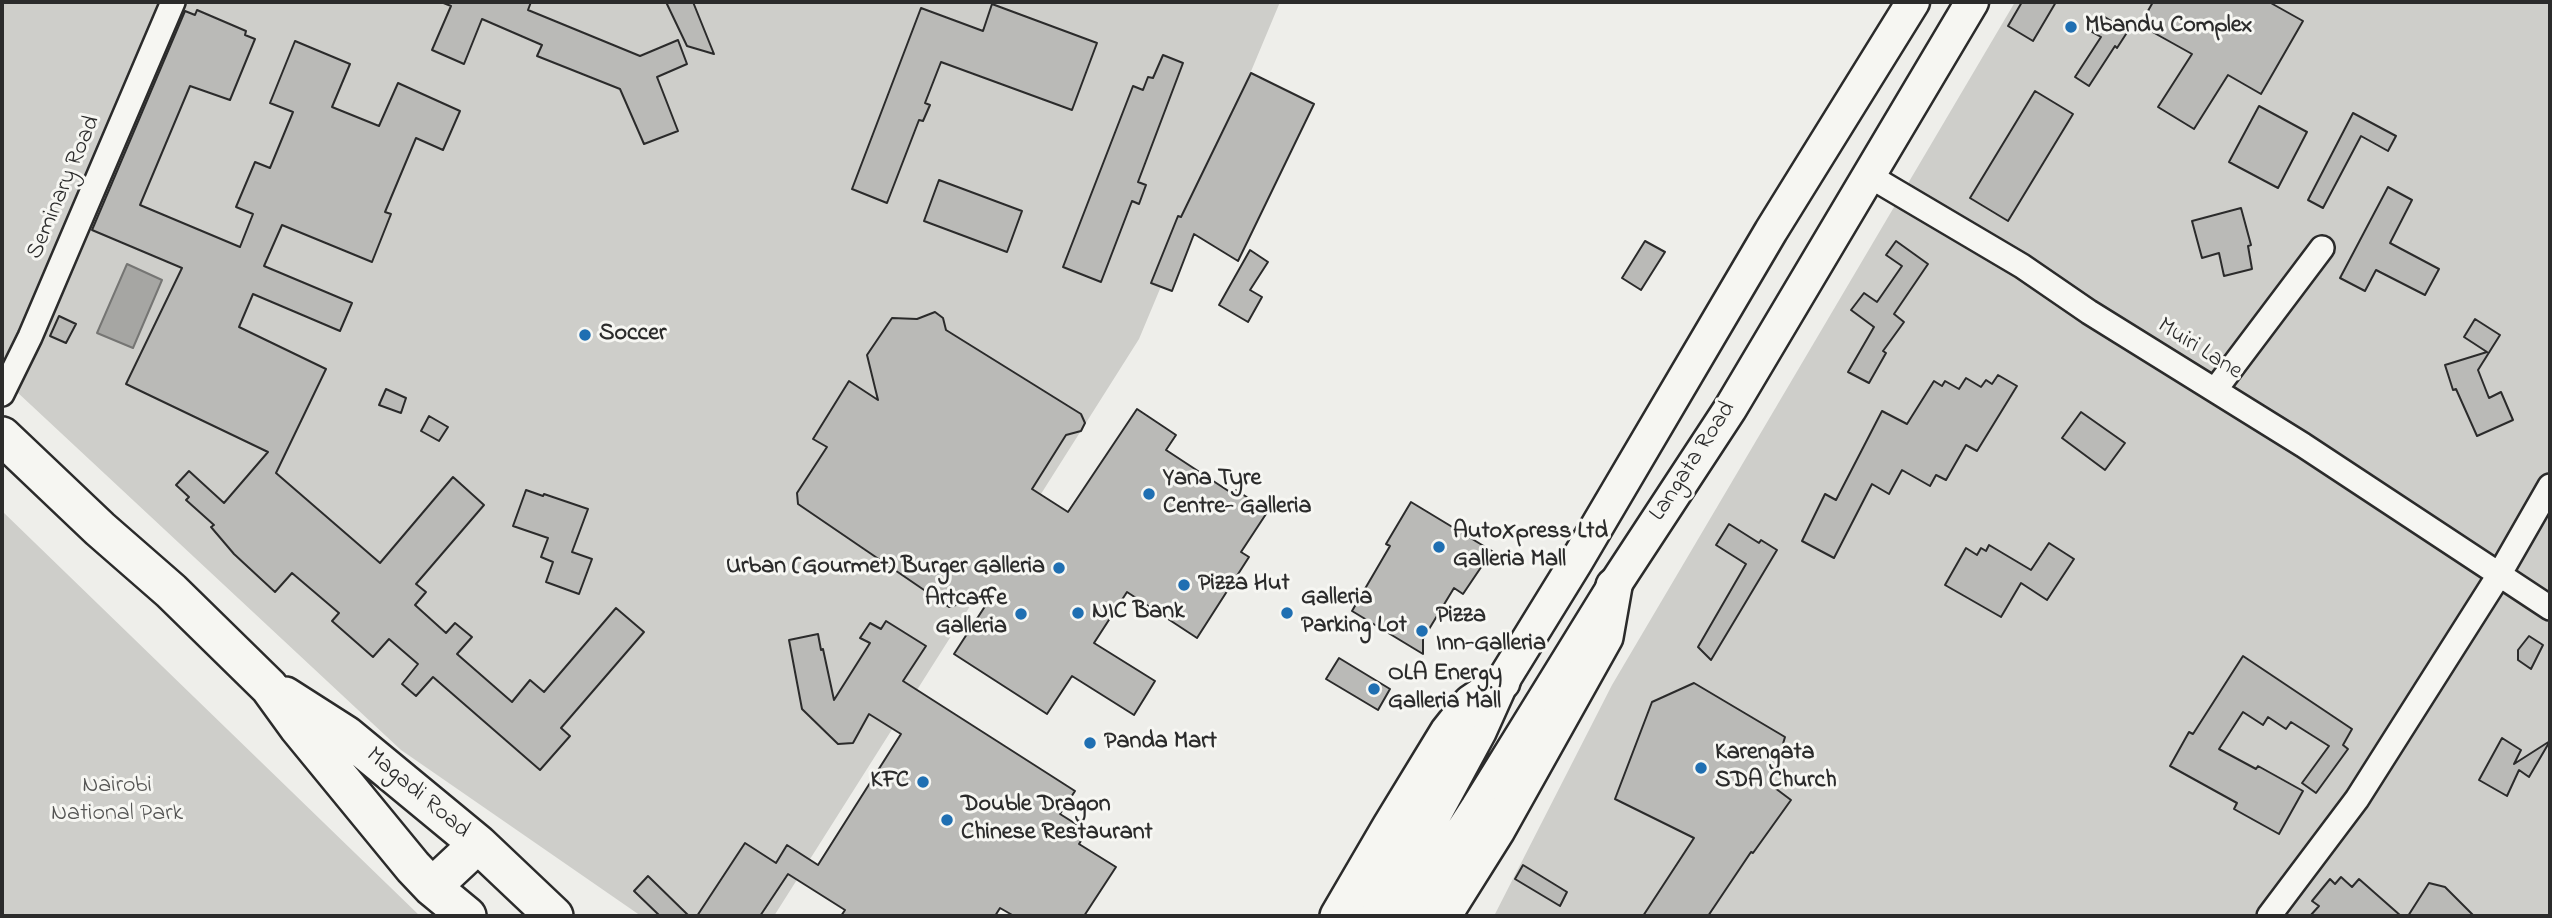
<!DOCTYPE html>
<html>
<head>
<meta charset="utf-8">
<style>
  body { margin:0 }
  #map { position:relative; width:2552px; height:918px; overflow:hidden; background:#eeeeea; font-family:"Indie Flower",sans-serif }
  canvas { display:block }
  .frame { position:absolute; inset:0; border:4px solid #2b2b2b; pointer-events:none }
</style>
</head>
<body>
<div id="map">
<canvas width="2552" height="918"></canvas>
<div class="frame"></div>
</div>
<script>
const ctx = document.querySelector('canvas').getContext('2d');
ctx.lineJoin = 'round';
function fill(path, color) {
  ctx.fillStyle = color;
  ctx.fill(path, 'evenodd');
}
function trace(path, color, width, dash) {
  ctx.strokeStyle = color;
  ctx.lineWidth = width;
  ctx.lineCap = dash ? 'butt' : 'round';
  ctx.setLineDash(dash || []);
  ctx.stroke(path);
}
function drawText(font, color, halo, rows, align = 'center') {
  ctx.font = font + ' "Indie Flower",sans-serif';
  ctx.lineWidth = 6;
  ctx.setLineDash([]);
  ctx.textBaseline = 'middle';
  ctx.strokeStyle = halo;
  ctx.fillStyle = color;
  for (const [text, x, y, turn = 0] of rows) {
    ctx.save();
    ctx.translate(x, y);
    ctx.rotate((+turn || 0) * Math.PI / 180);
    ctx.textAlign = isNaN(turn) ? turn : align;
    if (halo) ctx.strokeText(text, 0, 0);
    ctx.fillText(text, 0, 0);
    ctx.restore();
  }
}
const green = new Path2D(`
  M2 2H1280L1139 339 774 916H641L401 750 2 378Z
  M2015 2H2550V916H1494L1612 685Z
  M2 511 420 916H2Z`);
const water = new Path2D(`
  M127 264 162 280 133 348 97 333Z`);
const building = new Path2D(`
  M441 2H531L528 10 640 56 678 40 687 64 657 77 678 131 644 144 620 89 537 56 542 45 482 19 464 64 432 50 451 6Z
  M666 2H693L714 54 687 46Z
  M2022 2H2056L2033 41 2008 26Z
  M2153 2H2269L2303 21 2261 94 2228 75 2194 129 2158 107 2192 54 2140 25Z
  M992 4 1097 43 1072 110 941 62 925 103 930 105 923 121 919 120 887 203 852 189 921 8 983 31Z
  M197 10 246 31 245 35 255 39 230 100 190 86 140 205 240 247 253 214 236 207 255 162 270 168 293 112 270 103 295 41 350 64 332 107 379 126 398 83 460 111 443 150 416 138 385 212 391 214 372 262 282 225 264 266 352 303 340 331 253 294 239 327 326 369 276 473 380 563 453 477 484 505 416 584 426 592 415 605 446 633 455 623 472 637 457 654 512 702 530 680 544 692 616 608 644 632 561 728 570 736 540 770 433 677 416 696 402 684 418 664 389 639 373 657 332 621 339 613 292 573 275 592 234 554 211 527 214 525 186 500 189 497 176 485 189 471 224 503 268 452 126 384 182 268 92 230 185 11 195 15Z
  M2103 16 2128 31 2117 48 2115 46 2089 86 2075 77 2101 37 2092 32Z
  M1163 55 1183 63 1138 182 1146 185 1139 204 1132 201 1101 282 1063 267 1133 86 1143 90 1148 77 1153 78Z
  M1251 73 1314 104 1238 261 1194 234 1172 291 1151 283 1178 216 1181 217Z
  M2035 91 2073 114 2008 221 1970 198Z
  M2259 106 2307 132 2278 188 2229 162Z
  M2353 113 2396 136 2388 151 2361 136 2323 208 2308 200Z
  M939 180 1022 211 1007 252 924 221Z
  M2388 187 2412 200 2390 243 2439 269 2425 295 2376 270 2365 291 2340 278Z
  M2241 208 2251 245 2248 246 2252 269 2224 276 2219 253 2202 258 2192 221Z
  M1645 241 1665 252 1641 290 1622 278Z
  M1896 241 1928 264 1894 314 1904 322 1883 351 1886 353 1869 383 1848 372 1874 327 1851 310 1864 293 1877 302 1902 266 1886 255Z
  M1250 250 1268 262 1250 290 1262 297 1248 322 1219 305Z
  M935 312 943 318 946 330 1081 414 1085 423 1081 431 1066 435 1032 489 1068 512 1137 409 1176 435 1166 450 1233 494 1236 490 1268 511 1241 552 1249 557 1197 638 1127 592 1094 643 1155 681 1134 715 1072 676 1047 714 954 654 993 594 949 607 798 504 797 493 827 447 813 439 849 381 878 400 867 355 892 318 917 319Z
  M59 316 76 324 66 343 50 336Z
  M2475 319 2500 335 2478 370 2489 398 2501 392 2513 420 2477 436 2456 389 2453 390 2445 365 2487 352 2464 337Z
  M1998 375 2017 386 1977 451 1966 445 1946 480 1936 475 1930 486 1902 470 1889 494 1872 484 1834 558 1802 541 1825 494 1836 500 1882 411 1907 424 1934 381 1942 386 1945 381 1959 389 1966 378 1981 387 1986 380 1992 384Z
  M386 389 406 398 401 413 379 405Z
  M2081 412 2125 443 2105 470 2062 438Z
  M429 416 448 427 439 441 421 431Z
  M526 490 543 496 544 494 588 509 572 552 592 559 579 594 546 582 553 562 541 557 548 538 513 526Z
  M1411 502 1492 551 1463 594 1454 588 1423 639V654L1352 611 1390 546 1386 544Z
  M1729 524 1759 543 1761 540 1777 550 1711 660 1698 647 1746 564 1716 545Z
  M2049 543 2074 559 2047 600 2021 583 2001 617 1945 585 1966 548 1977 555 1981 548 1986 551 1989 545 2031 570Z
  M886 621 926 646 903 681 1075 791 1060 814 1087 831 1079 844 1116 867 1084 916H1014L1000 908 995 916H841L845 910 788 874 760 916H697L745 843 776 863 787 845 818 865 901 734 869 714 853 743 838 744 802 709 789 640 818 634 821 650 823 649 834 700 870 643 860 638 870 623 881 629Z
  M2529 636 2543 645 2531 669 2518 660V650Z
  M2243 656 2352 729 2343 745 2348 749 2316 793 2302 783 2329 746 2291 722 2286 729 2268 717 2263 725 2243 712 2219 749 2256 769 2258 766 2303 791 2279 834 2234 809 2237 803 2170 766 2189 732 2193 734Z
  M1339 658 1390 689 1378 710 1326 679Z
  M1694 683 1785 737 1771 785 1791 800 1753 853 1751 852 1708 916H1643L1694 838 1615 799 1652 702Z
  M2502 738 2521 750 2514 764 2550 741 2529 777 2519 770 2507 796 2479 780Z
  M1523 865 1567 892 1560 906 1515 879Z
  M648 876 689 916H660L634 891Z
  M2341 877 2352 887 2359 879 2401 916H2310L2319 906 2312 901 2330 879 2335 884Z
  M2429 883 2445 887 2474 916H2408Z`);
const minor = new Path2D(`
  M1868 175 2022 266 2089 312 2303 445 2550 608
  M2215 390 2322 248
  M2 394 30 337 173 2
  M2269 916 2357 799 2499 575 2550 486`);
const secondary = new Path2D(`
  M1373 916 1435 814 1480 731 1502 682 1576 562 1771 231 1913 2
  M1407 916 1477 808 1614 586 1730 409 1972 2`);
const primary = new Path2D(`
  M1338 916 1390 827 1448 732 1471 703 1502 682
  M1443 916 1497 830 1605 637 1614 586`);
const trunk = new Path2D(`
  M2 436 100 529 171 591 269 687 298 727 413 867 432 887 467 916
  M285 696 346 735 478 844 554 916
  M432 887 478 844`);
const markers = [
  [2071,27,7,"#1f6fb2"],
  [585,335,7,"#1f6fb2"],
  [1149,494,7,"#1f6fb2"],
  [1439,547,7,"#1f6fb2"],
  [1059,568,7,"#1f6fb2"],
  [1184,585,7,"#1f6fb2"],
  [1078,613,7,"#1f6fb2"],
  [1287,613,7,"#1f6fb2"],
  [1021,614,7,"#1f6fb2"],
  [1422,631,7,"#1f6fb2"],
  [1374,689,7,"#1f6fb2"],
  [1090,743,7,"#1f6fb2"],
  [1701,768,7,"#1f6fb2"],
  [923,782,7,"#1f6fb2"],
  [947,820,7,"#1f6fb2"]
];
const poiNames = [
  ["Mbandu Complex",2085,27],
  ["Soccer",599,335],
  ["Yana Tyre",1163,480],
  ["Centre- Galleria",1163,508],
  ["AutoXpress Ltd",1453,533],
  ["Galleria Mall",1453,561],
  ["Urban (Gourmet) Burger Galleria",1045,568,"right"],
  ["Pizza Hut",1198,585],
  ["Galleria",1301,599],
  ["Parking Lot",1301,627],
  ["Artcaffe",1007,600,"right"],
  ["Galleria",1007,628,"right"],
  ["NIC Bank",1092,613],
  ["Pizza",1436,617],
  ["Inn-Galleria",1436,645],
  ["OLA Energy",1388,675],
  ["Galleria Mall",1388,703],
  ["Panda Mart",1104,743],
  ["Karengata",1715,754],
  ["SDA Church",1715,782],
  ["KFC",909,782,"right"],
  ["Double Dragon",961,806],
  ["Chinese Restaurant",961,834]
];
const streetNames = [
  ["Seminary Road",65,188,-67],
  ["Muiri Lane",2199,350,32],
  ["Langata Road",1694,462,-57],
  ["Magadi Road",417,794,40]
];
const parkNames = [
  ["Nairobi",117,787],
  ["National Park",117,815]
];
fill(green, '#cececa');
fill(water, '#a6a6a3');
trace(water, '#757573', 2);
fill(building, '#babab7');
trace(building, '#2b2b2b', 2);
trace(minor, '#2b2b2b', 28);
trace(secondary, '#2b2b2b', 37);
trace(primary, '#2b2b2b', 40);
trace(trunk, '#2b2b2b', 42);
trace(minor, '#f6f6f2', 23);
trace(secondary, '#f6f6f2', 32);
trace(primary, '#f6f6f2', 35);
trace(trunk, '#f6f6f2', 37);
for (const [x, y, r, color] of markers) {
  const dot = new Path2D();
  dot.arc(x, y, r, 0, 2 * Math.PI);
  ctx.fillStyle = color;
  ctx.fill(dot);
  trace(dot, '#f6f6f2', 2.5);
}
drawText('bold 24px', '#2b2b2b', '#f6f6f2', poiNames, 'left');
drawText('24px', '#2b2b2b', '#f6f6f2', streetNames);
drawText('24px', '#545453', '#f6f6f2', parkNames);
</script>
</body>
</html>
